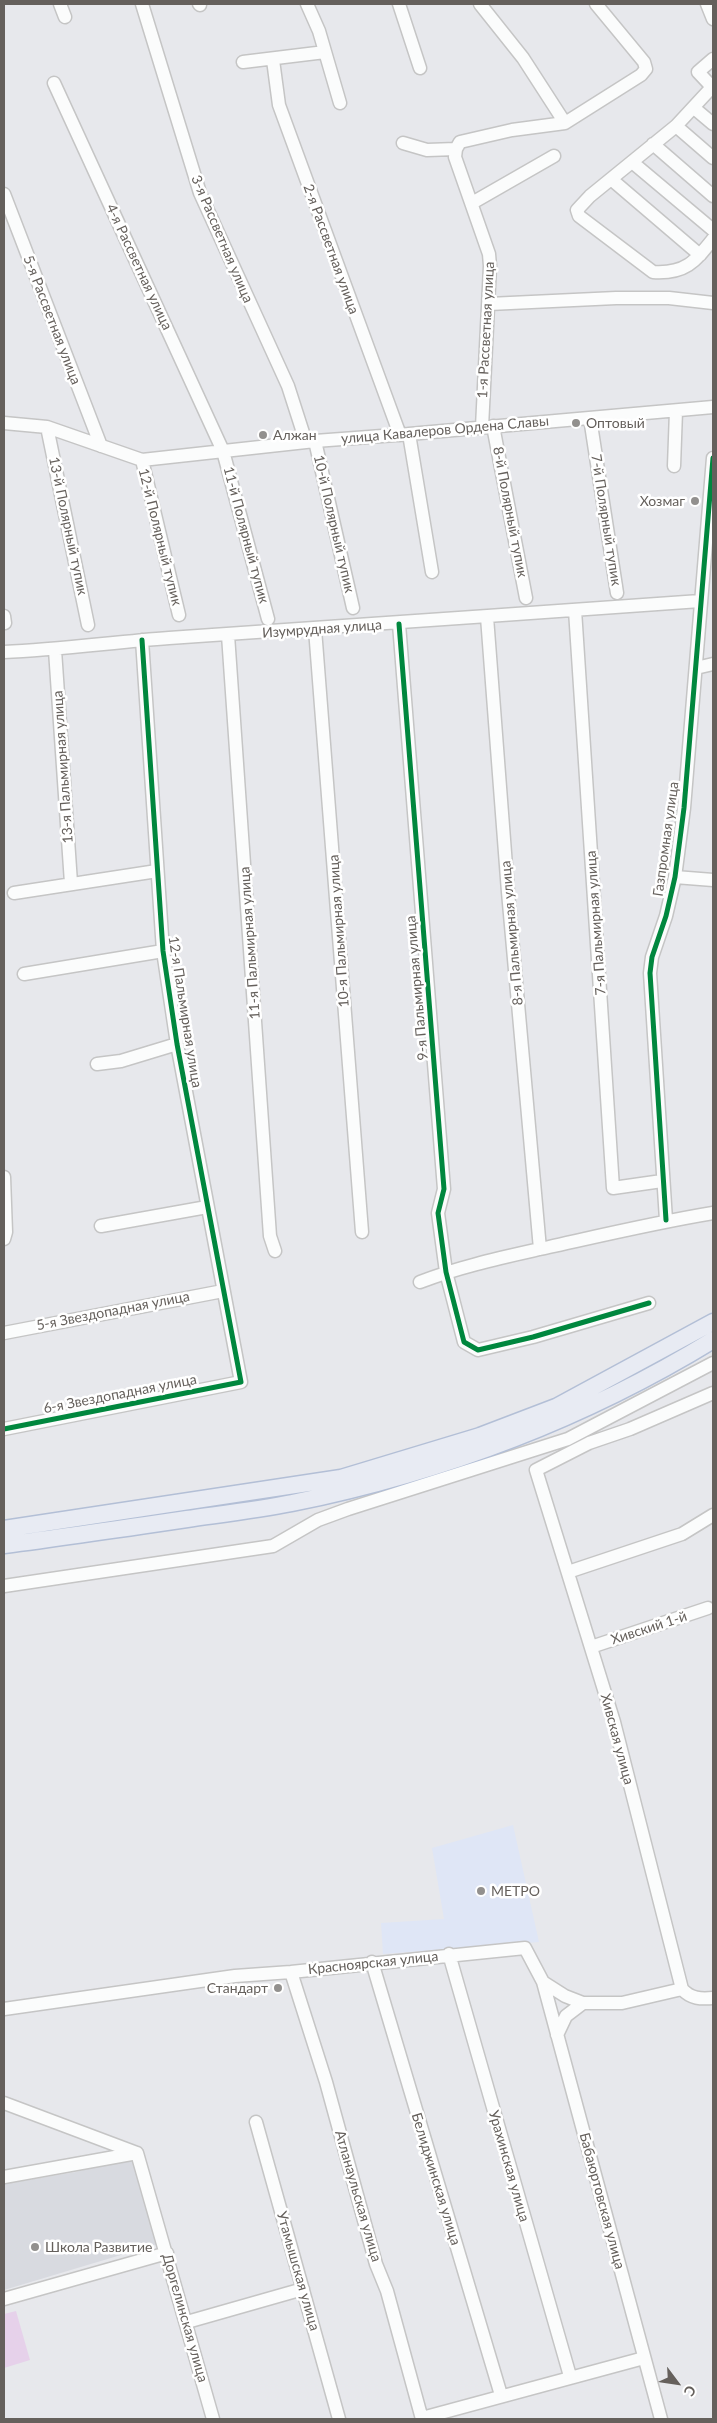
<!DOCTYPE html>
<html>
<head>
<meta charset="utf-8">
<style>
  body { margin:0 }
  #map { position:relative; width:717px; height:2423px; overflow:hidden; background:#e7e8ec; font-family:Lato,sans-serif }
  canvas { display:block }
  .frame { position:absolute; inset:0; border:5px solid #65605c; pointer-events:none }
  .north { position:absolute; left:652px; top:2358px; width:50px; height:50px; -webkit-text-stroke:4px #fff; paint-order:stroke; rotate:121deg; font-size:14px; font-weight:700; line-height:20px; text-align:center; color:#65605c }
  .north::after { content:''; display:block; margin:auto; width:18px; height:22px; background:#65605c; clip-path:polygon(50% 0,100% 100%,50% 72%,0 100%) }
</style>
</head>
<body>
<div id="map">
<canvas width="717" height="2423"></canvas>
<div class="frame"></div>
<div class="north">С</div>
</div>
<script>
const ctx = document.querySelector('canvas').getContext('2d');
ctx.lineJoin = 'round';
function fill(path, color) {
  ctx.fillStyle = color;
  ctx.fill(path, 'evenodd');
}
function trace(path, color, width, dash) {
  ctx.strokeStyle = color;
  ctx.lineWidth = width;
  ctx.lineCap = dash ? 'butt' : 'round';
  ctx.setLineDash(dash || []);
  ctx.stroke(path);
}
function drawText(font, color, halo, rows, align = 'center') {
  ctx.font = font + ' Lato,sans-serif';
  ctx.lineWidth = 5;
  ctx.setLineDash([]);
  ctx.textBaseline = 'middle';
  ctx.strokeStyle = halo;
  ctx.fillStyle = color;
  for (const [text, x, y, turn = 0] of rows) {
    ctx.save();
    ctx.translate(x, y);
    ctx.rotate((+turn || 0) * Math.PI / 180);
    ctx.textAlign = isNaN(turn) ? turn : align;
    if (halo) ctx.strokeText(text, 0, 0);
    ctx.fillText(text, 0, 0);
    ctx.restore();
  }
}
const commercial = new Path2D(`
  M513 1825 539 1942 383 1954 381 1923 444 1919 432 1848Z`);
const education = new Path2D(`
  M128 2158 137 2163 161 2243 4 2290V2184L76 2172Z`);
const green = new Path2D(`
  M16 2311 30 2360 4 2368V2314Z`);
const minor = new Path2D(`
  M60 4 65 17
  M142 4 200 193 288 386 306 442
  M199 4 200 5
  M307 4 319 31 340 103
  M399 4 420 68
  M480 4 523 58 565 123
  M707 4 713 19
  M713 59 698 72 713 88
  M273 60 279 105 400 435
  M243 62 325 52
  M54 83 223 451 268 619
  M713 86 676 126 590 196 577 210 579 216 653 272C685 274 695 262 713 239
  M694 108 713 124
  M676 126 713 158
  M403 143 427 150 456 149 460 142 512 130 565 123 641 75 646 69 644 62 596 4
  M653 144 713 196
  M456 149 455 157 489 254 490 266 482 427
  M632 162 713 230
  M611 179 700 255
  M4 194 101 446
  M472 203 554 156
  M489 304 616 298H669L713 303
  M590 418 617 593
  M4 423 47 427 142 460 315 441 409 434 713 407
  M493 426 526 598
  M47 427 88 625
  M409 434 432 572
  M315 441 353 608
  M142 460 179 615
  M674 466 676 411
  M575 610 613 1188 662 1181
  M4 616 5 623
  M487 617 508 892 540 1249
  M399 624 444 1189 438 1213 446 1272 464 1342 478 1350 533 1337 649 1303
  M315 629 362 1232
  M228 635 270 1236 275 1251
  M55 650 71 883
  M4 652C59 650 114 642 169 638 346 627 523 613 700 601
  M696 668 713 664
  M675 877 713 880
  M14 893 157 871
  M24 974 163 951
  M97 1064 121 1061 177 1044
  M4 1177 6 1232 4 1239
  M666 1220 650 973 652 957 666 916 675 877 684 808 713 458
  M101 1226 207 1207
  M420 1282C461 1266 505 1257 549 1247 603 1235 658 1222 713 1213
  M4 1333 223 1291
  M4 1429 241 1382 177 1044 163 951 142 640
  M568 1572 682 1534 713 1515
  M4 1586 273 1546 318 1520 348 1509 568 1439 713 1363
  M591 1647 708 1608
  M449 1954 570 2376
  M372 1962 501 2395
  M291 1972 326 2082 376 2264 387 2291 422 2419
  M543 1982 661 2419
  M682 1989 614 1722 536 1470 589 1443 630 1429 713 1393
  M4 2009 235 1976 291 1972 525 1948 543 1982 565 1996 583 2003H622L682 1989C691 1999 701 1999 713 1998
  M557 2035 566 2016 583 2003
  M4 2103 137 2153 213 2419
  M256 2122 339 2419
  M4 2177 137 2153
  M4 2299 167 2253
  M187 2322 303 2289
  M422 2418 644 2358`);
const major = new Path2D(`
  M4 1529 341 1478 480 1436 556 1407 713 1322
  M4 1545C65 1537 126 1528 187 1519 222 1514 257 1510 292 1503 440 1473 584 1419 713 1340`);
const cycleway = new Path2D(`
  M399 624 444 1189 438 1213 446 1272 464 1342 478 1350 533 1337 649 1303
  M666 1220 650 973 652 957 666 916 675 877 684 808 713 458
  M4 1429 241 1382 177 1044 163 951 142 640`);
const markers = [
  [576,423,5,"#92908e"],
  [263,435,5,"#92908e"],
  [695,501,5,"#92908e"],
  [481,1891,5,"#92908e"],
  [278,1988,5,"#92908e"],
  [35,2247,5,"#92908e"]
];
const streetNames = [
  ["3-я Рассветная улица",222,239,67],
  ["2-я Рассветная улица",331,249,70],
  ["4-я Рассветная улица",139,267,65],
  ["5-я Рассветная улица",52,320,69],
  ["1-я Рассветная улица",486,330,-87],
  ["улица Кавалеров Ордена Славы",445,430,-5],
  ["8-й Полярный тупик",510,512,79],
  ["7-й Полярный тупик",606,520,81],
  ["10-й Полярный тупик",334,524,77],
  ["13-й Полярный тупик",68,526,78],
  ["11-й Полярный тупик",246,535,75],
  ["12-й Полярный тупик",160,537,76],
  ["Изумрудная улица",322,629,-4],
  ["13-я Пальмирная улица",63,767,-94],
  ["Газпромная улица",666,839,-82],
  ["7-я Пальмирная улица",596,923,-94],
  ["10-я Пальмирная улица",339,931,-94],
  ["8-я Пальмирная улица",512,933,-95],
  ["11-я Пальмирная улица",250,943,-94],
  ["9-я Пальмирная улица",417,988,-95],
  ["12-я Пальмирная улица",185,1012,81],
  ["5-я Звездопадная улица",113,1311,-11],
  ["6-я Звездопадная улица",120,1394,-11],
  ["Хивский 1-й",649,1628,-18],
  ["Хивская улица",617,1739,75],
  ["Красноярская улица",373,1963,-6],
  ["Урахинская улица",509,2166,74],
  ["Белиджинская улица",436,2179,73],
  ["Атланаульская улица",358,2196,74],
  ["Бабаюртовская улица",602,2201,75],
  ["Утамышская улица",298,2271,74],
  ["Доргелинская улица",185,2318,74]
];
const poiNames = [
  ["Оптовый",586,423],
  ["Алжан",273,435],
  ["Хозмаг",685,501,"right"],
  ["МЕТРО",491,1891],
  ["Стандарт",268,1988,"right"],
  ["Школа Развитие",45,2247]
];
fill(commercial, '#dfe6f6');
fill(education, '#d8dae0');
fill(green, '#e6d1ea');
trace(minor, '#c5c5c5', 15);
trace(major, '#b3bfd6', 19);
trace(minor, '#fbfcfc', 12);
trace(major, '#e8ebf3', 16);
trace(cycleway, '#00873e', 5);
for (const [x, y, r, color] of markers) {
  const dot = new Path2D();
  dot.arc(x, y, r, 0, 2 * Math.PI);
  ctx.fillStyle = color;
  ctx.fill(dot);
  trace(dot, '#fff', 2);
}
drawText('14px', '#65605c', '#fff', streetNames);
drawText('14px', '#65605c', '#fff', poiNames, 'left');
</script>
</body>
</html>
